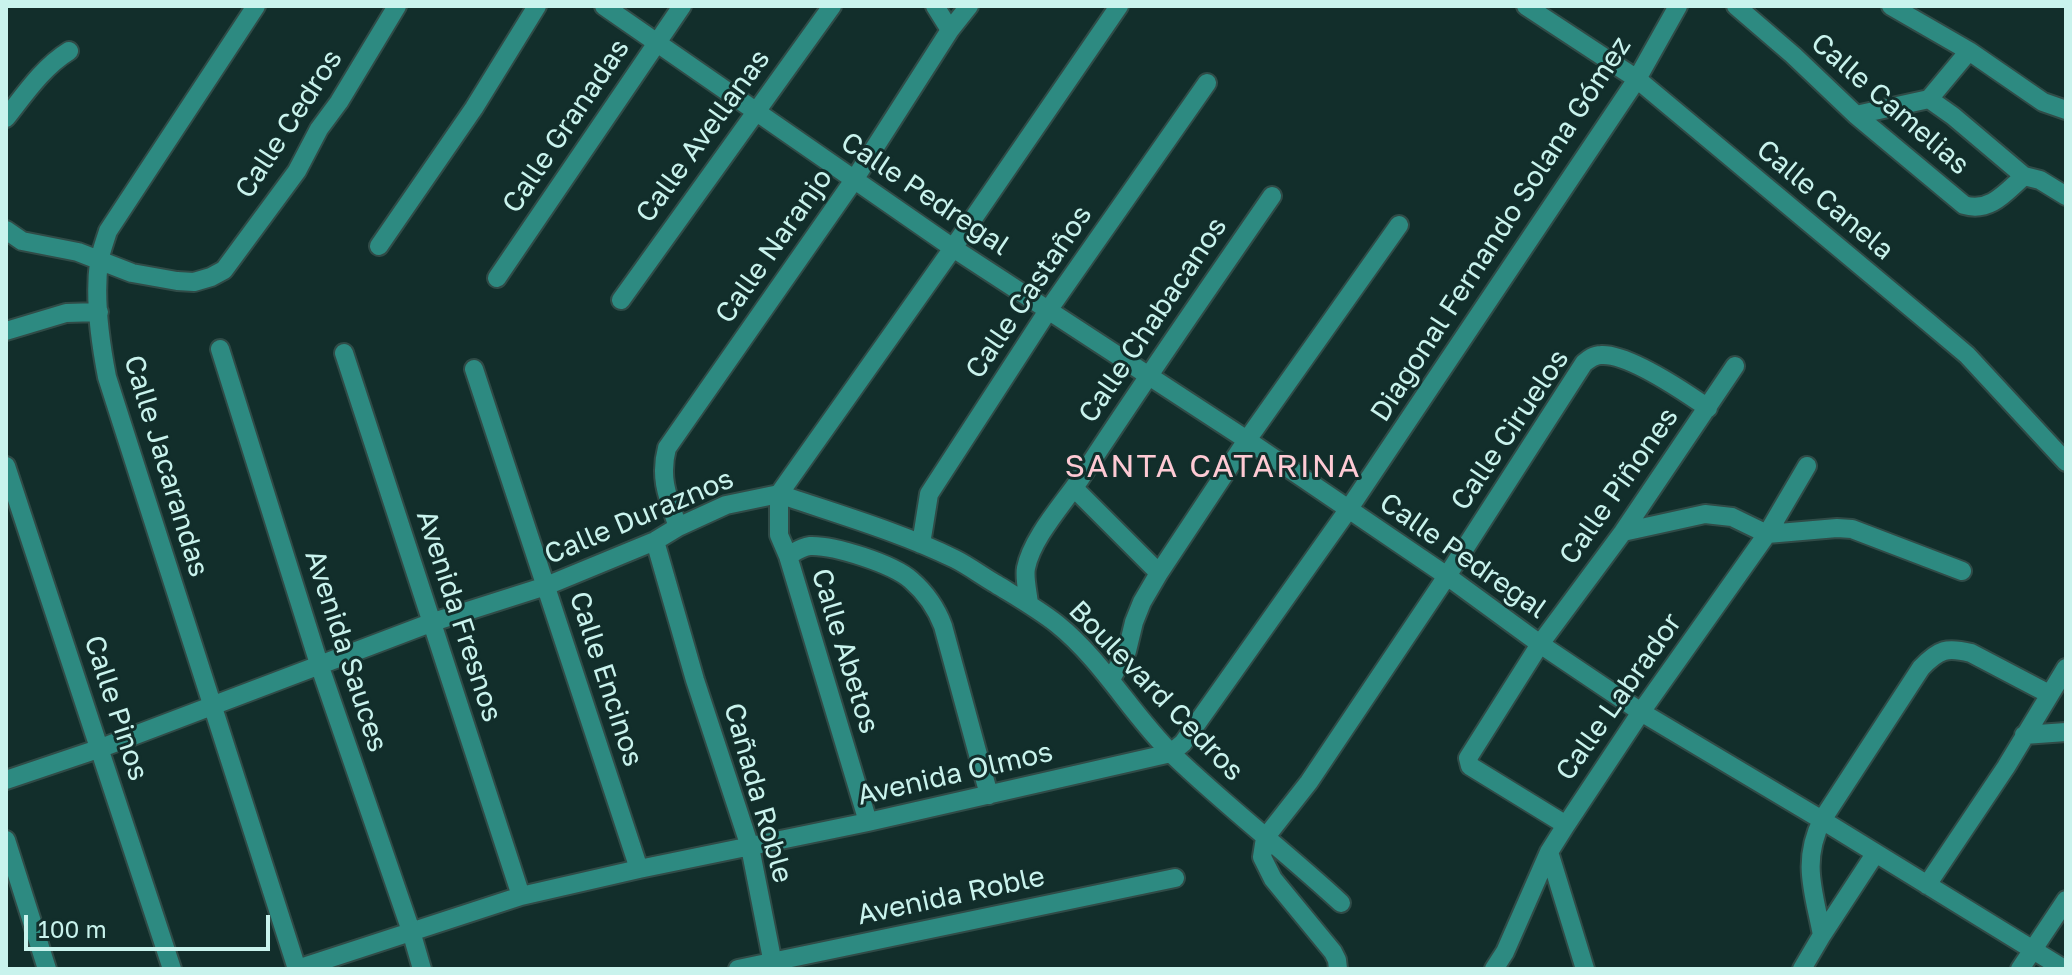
<!DOCTYPE html>
<html>
<head>
<meta charset="utf-8">
<style>
  body { margin:0 }
  #map { position:relative; width:2072px; height:975px; overflow:hidden; background:#122e2b; font-family:"Golos Text",sans-serif }
  canvas { display:block }
  .frame { position:absolute; inset:0; border:8px solid #c9f3ed; pointer-events:none }
  .scale { position:absolute; left:24px; top:915px; width:246px; height:36px; box-sizing:border-box; border:4px solid #c9f3ed; border-top:0; padding-left:10px; font-size:24px; line-height:28px; white-space:nowrap; color:#c9f3ed; -webkit-text-stroke:6px #122e2b; paint-order:stroke }
</style>
</head>
<body>
<div id="map">
<canvas width="2072" height="975"></canvas>
<div class="frame"></div>
<div class="scale">100 m</div>
</div>
<script>
const ctx = document.querySelector('canvas').getContext('2d');
ctx.lineJoin = 'round';
function trace(path, color, width, dash) {
  ctx.strokeStyle = color;
  ctx.lineWidth = width;
  ctx.lineCap = dash ? 'butt' : 'round';
  ctx.setLineDash(dash || []);
  ctx.stroke(path);
}
function drawText(font, color, halo, rows, align = 'center') {
  ctx.font = font + ' "Golos Text",sans-serif';
  ctx.lineWidth = 6;
  ctx.setLineDash([]);
  ctx.textBaseline = 'middle';
  ctx.strokeStyle = halo;
  ctx.fillStyle = color;
  for (const [text, x, y, turn = 0] of rows) {
    ctx.save();
    ctx.translate(x, y);
    ctx.rotate((+turn || 0) * Math.PI / 180);
    ctx.textAlign = isNaN(turn) ? turn : align;
    if (halo) ctx.strokeText(text, 0, 0);
    ctx.fillText(text, 0, 0);
    ctx.restore();
  }
}
const minor = new Path2D(`
  M256 6 108 231C105 241 101 251 99 262 94 298 100 341 107 377L297 969
  M604 6 953 248 1247 440 1447 576 1540 644 1641 712 1822 820 2064 969
  M935 6 950 30
  M1526 6 1637 79 1928 322 1967 355 2066 462
  M1736 6 1793 55 1856 115 1964 205C1990 213 2006 192 2024 176
  M1891 6 1969 51 2043 102 2066 110
  M1929 99 1969 51
  M1856 115 1929 99 1953 116 2024 176 2040 180 2066 196
  M6 118C25 94 43 67 69 51
  M6 230 22 241 78 252 132 273 177 281 194 282 211 277 224 270 297 171 319 129 339 102 397 6
  M379 246 474 108 537 6
  M497 278 682 6
  M621 300 832 6
  M6 331 66 313 99 312
  M220 349 319 664 411 931 422 969
  M344 353 521 896
  M474 369 639 869
  M6 466 172 969
  M1074 488 1159 573
  M779 494C837 514 900 532 955 559 969 566 982 576 996 584 1017 597 1038 609 1057 624 1103 661 1131 714 1173 755 1227 807 1286 852 1341 903
  M779 494V535L788 556 868 822
  M678 527C668 498 659 478 667 448L854 180 950 30 969 6
  M1623 532 1705 514 1732 517 1767 534 1837 528 1852 529 1962 571
  M655 541 695 680 750 847 774 969
  M921 544 929 494 1049 309 1207 83
  M788 556C795 552 801 547 810 546 834 545 893 564 911 580 926 593 936 607 943 626L989 795
  M1029 604C1028 593 1024 578 1026 568 1032 538 1063 504 1080 479 1142 384 1207 290 1272 196
  M1111 679 1127 651 1134 622 1142 602 1159 573 1247 440 1399 225
  M2024 735 2066 732
  M6 780 101 748 433 622 546 586 655 541 678 527 726 505 779 494 953 248 1119 6
  M1566 825 1470 766 1468 758 1540 644 1623 532 1735 366
  M6 840 47 969
  M1549 852 1585 969
  M1927 885 2006 767 2066 668
  M1822 935 1875 854
  M297 969 521 896 639 869 868 822 1171 753 1183 743 1348 510 1637 79 1678 6
  M738 969 1175 878
  M1338 969 1337 960 1333 952 1273 879 1262 857 1265 838 1309 782 1447 576 1584 363C1589 359 1594 355 1601 355 1628 353 1685 392 1708 408
  M1494 969 1505 952 1549 852 1566 825 1641 712 1767 534 1807 466
  M1802 969 1822 935C1814 892 1801 862 1822 820L1921 668C1939 649 1947 647 1971 653L2049 694
  M2020 969 2066 900`);
const streetNames = [
  ["Calle Camelias",1890,104,41],
  ["Calle Cedros",289,124,-57],
  ["Calle Granadas",566,126,-56],
  ["Calle Avellanas",703,136,-54],
  ["Calle Pedregal",925,194,34],
  ["Calle Canela",1825,200,40],
  ["Diagonal Fernando Solana Gómez",1501,229,-57],
  ["Calle Naranjo",774,246,-55],
  ["Calle Castaños",1029,292,-56],
  ["Calle Chabacanos",1153,320,-56],
  ["Calle Ciruelos",1510,430,-56],
  ["Calle Jacarandas",166,466,73],
  ["Calle Piñones",1619,486,-55],
  ["Calle Duraznos",639,517,-23],
  ["Calle Pedregal",1463,556,35],
  ["Avenida Fresnos",459,616,72],
  ["Avenida Sauces",346,651,72],
  ["Calle Abetos",845,651,73],
  ["Calle Encinos",606,679,72],
  ["Boulevard Cedros",1156,691,46],
  ["Calle Labrador",1619,697,-55],
  ["Calle Pinos",116,708,72],
  ["Avenida Olmos",955,774,-13],
  ["Cañada Roble",758,793,74],
  ["Avenida Roble",951,896,-12]
];
const quarterNames = [
  ["SANTA CATARINA",1213,467]
];
trace(minor, '#304b47', 22);
trace(minor, '#2d8a81', 18);
drawText('28px', '#c9f3ed', '#122e2b', streetNames);
ctx.letterSpacing = '2px';
drawText('32px', '#fecad4', '#122e2b', quarterNames);
ctx.letterSpacing = '0px';
</script>
</body>
</html>
